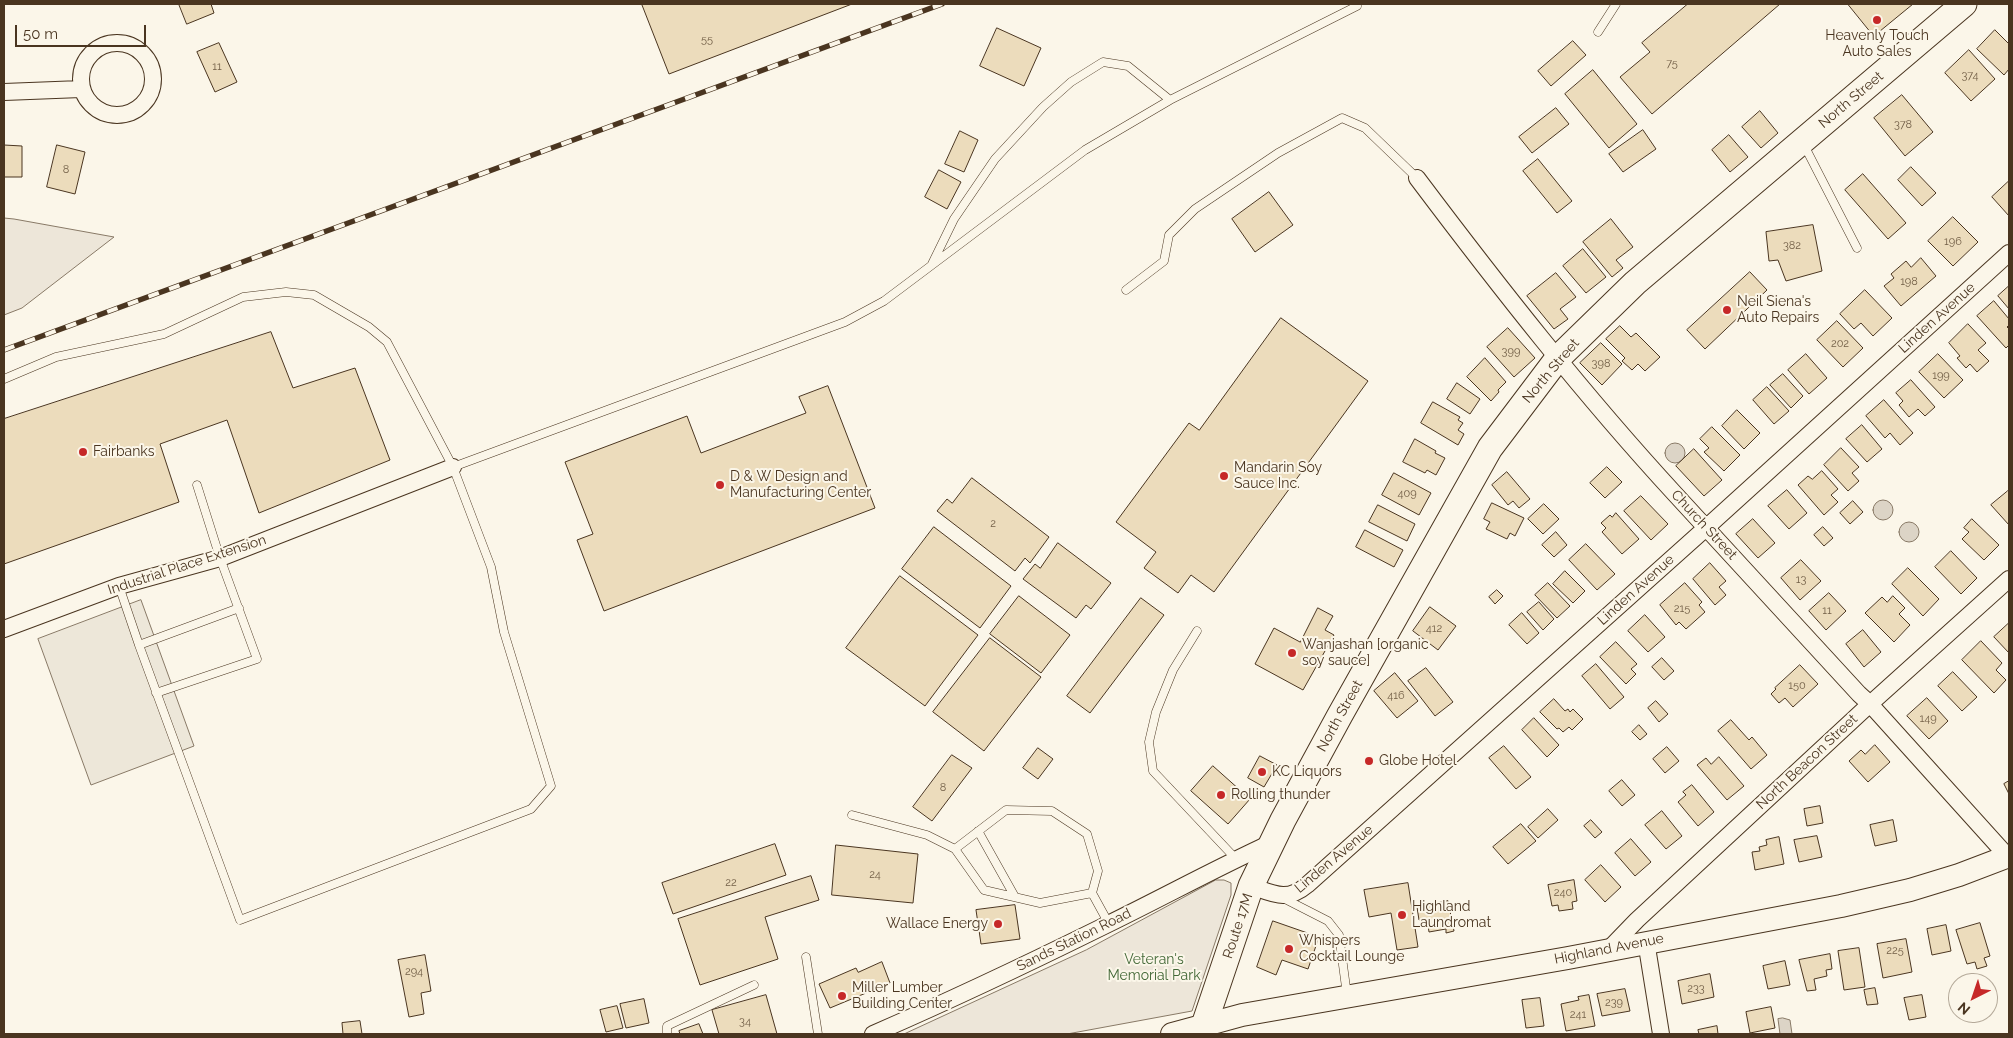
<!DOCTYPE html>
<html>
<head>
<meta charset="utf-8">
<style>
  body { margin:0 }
  #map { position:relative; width:2013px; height:1038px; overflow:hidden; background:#fbf6e9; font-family:Raleway,sans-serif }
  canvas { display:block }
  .frame { position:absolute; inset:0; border:5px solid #4a3520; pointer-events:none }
  .north { position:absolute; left:1948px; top:973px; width:50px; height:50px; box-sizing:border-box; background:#fbf6e9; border:1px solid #b4a999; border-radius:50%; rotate:221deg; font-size:14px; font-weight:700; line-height:20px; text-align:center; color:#4a3520 }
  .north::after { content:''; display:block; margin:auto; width:18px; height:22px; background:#c62828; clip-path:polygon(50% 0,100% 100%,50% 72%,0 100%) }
  .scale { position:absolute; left:15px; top:25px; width:131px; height:22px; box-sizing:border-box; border:2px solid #4a3520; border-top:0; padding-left:6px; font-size:15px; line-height:18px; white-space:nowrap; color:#4a3520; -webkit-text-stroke:4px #fbf6e9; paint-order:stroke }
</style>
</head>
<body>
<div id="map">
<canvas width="2013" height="1038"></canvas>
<div class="frame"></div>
<div class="north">N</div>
<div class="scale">50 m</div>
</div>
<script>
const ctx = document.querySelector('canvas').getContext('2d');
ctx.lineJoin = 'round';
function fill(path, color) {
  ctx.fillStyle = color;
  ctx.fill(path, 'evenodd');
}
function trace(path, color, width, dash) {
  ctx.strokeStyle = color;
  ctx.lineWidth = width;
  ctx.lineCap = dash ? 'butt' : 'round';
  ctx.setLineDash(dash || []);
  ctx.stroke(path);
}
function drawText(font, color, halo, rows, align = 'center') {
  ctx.font = font + ' Raleway,sans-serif';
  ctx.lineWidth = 4;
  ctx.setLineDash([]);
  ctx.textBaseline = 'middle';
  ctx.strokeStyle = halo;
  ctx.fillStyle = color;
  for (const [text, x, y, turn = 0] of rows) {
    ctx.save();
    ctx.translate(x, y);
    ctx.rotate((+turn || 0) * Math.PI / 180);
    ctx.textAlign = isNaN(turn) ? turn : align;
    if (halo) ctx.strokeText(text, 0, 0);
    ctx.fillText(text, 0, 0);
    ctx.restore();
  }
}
const green = new Path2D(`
  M4 218 14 219 114 237 22 308 4 315Z
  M1216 880H1224L1231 883V895L1192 1011 1067 1034H904L1086 950Z`);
const parking = new Path2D(`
  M141 600 194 746 91 785 38 639Z`);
const water = new Path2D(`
  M1665 453a10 10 0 1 1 20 0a10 10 0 1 1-20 0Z
  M1873 510a10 10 0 1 1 20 0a10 10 0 1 1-20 0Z
  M1899 532a10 10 0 1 1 20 0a10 10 0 1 1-20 0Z
  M1783 1018 1790 1020 1792 1034H1780L1778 1019Z`);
const building = new Path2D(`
  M179 4H211L214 13 187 24Z
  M645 4H852L669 74 642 5Z
  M1688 4H1780L1652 114 1620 77 1650 52 1642 43Z
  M1848 4H1913L1874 36Z
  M997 28 1041 48 1024 86 980 66Z
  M1995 30 2009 44V69L2004 75 1977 49Z
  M1573 41 1586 55 1551 86 1538 71Z
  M219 43 237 82 215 92 197 52Z
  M1969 50 1995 79 1971 101 1945 73Z
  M1593 70 1637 124 1609 148 1565 94Z
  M1902 95 1933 132 1905 156 1874 118Z
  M1556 108 1569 124 1532 153 1519 137Z
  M1760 111 1778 133 1761 148 1742 127Z
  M1643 130 1656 149 1623 172 1609 154Z
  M960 131 978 140 964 172 945 164Z
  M1729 135 1748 157 1730 172 1712 150Z
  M4 145 22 146V177H4Z
  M57 145 85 152 75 194 47 187Z
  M1538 159 1572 201 1557 213 1523 171Z
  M1911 167 1936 193 1922 206 1898 180Z
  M939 170 961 182 947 209 925 197Z
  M1863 174 1906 223 1888 239 1845 190Z
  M2009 181V216L1992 197Z
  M1269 192 1293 225 1255 252 1232 219Z
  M1953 217 1978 242 1953 266 1928 241Z
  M1611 219 1633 247 1616 260 1623 268 1612 277 1583 242Z
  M1813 225 1822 271 1786 281 1778 260 1769 261 1766 232Z
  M1583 249 1606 277 1586 293 1563 266Z
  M1921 258 1936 276 1901 306 1884 286 1894 278 1891 274 1906 261 1911 267Z
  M1750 272 1767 290 1705 349 1687 330Z
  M1556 273 1576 297 1560 309 1568 319 1554 329 1527 296Z
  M2009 286V309L1998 296Z
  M1865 290 1892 318 1873 336 1861 323 1854 329 1840 314Z
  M1994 301 2009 319V325L2007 327 2009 329V345L2006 348 1977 316Z
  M1281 318 1368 381 1214 592 1191 575 1178 593 1144 568 1156 552 1116 522 1189 423 1199 430Z
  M1837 321 1863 348 1843 367 1817 340Z
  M1968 324 1986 343 1978 350 1989 361 1977 372 1970 364 1966 368 1957 358 1960 356 1949 343Z
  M1620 326 1631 337 1636 333 1660 357 1645 371 1638 364 1632 370 1622 361 1625 358 1606 339Z
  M1508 328 1535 358 1514 377 1487 347Z
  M271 332 293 388 355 368 390 460 259 513 227 420 160 444 179 502 4 564V419Z
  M1601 343 1622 364 1602 385 1580 363Z
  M1806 354 1827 378 1809 394 1788 370Z
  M1938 354 1963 380 1944 398 1919 372Z
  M1485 358 1506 382 1498 390 1499 392 1491 401 1467 377Z
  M1783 374 1803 396 1791 408 1770 385Z
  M1911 380 1935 407 1925 416 1918 409 1909 417 1899 405 1903 401 1896 393Z
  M1457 383 1480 399 1470 414 1447 399Z
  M828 386 875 508 604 611 577 540 593 534 565 462 687 416 701 453 806 413 799 397Z
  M1767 387 1789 411 1774 424 1753 400Z
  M1884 400 1913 433 1900 445 1890 433 1885 438 1866 416Z
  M1433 402 1460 417 1458 420 1463 423 1458 430 1464 434 1458 445 1421 423Z
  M1737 410 1760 433 1744 449 1722 426Z
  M1862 425 1882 449 1867 462 1846 439Z
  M1712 427 1740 455 1724 471 1704 452 1709 448 1700 439Z
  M1415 439 1436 451 1435 453 1445 458 1436 475 1427 470 1425 473 1403 462Z
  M1841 448 1859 467 1852 473 1859 481 1848 491 1824 465Z
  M1694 449 1722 480 1704 496 1676 466Z
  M1607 467 1622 482 1605 498 1590 483Z
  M1822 471 1838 489 1831 495 1838 502 1824 515 1798 485 1808 476 1812 479Z
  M1507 472 1530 499 1519 508 1513 501 1508 505 1492 485Z
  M1394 473 1431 493 1419 515 1382 495Z
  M972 478 1049 537 1030 563 1025 558 1015 571 937 511 947 499 952 503Z
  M1787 490 1807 513 1789 529 1768 506Z
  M2008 491 2009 492V525L1991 505Z
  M1641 496 1668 524 1651 540 1624 511Z
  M1853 501 1863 512 1850 524 1840 513Z
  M1492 503 1524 518 1515 536 1510 533 1507 539 1486 529 1490 522 1484 519Z
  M1544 504 1559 519 1543 534 1528 519Z
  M1378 505 1415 524 1407 541 1369 522Z
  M1616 513 1639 539 1622 554 1602 532 1606 528 1601 523 1610 515 1612 517Z
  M1753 519 1775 543 1758 558 1736 534Z
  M1972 519 1999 545 1984 560 1962 539 1969 532 1964 528Z
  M934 527 1011 586 980 628 902 569Z
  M1823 527 1833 538 1824 546 1814 535Z
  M1365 530 1403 550 1394 567 1356 547Z
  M1556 532 1567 545 1554 557 1542 545Z
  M1058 543 1111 583 1091 609 1086 605 1076 618 1023 579 1035 564 1040 568Z
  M1586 544 1615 574 1597 590 1569 560Z
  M1951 551 1977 578 1961 594 1935 567Z
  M1801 560 1821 581 1800 600 1781 578Z
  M1710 563 1726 581 1719 587 1726 595 1715 605 1693 579Z
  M1908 568 1939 599 1923 616 1892 584Z
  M1565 571 1585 591 1573 603 1553 584Z
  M900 576 978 635 925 706 846 648Z
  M1548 583 1570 606 1557 618 1535 595Z
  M1685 583 1702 602 1699 605 1705 612 1686 629 1679 622 1676 625 1660 605Z
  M1497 590 1503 596 1495 604 1489 597Z
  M1829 593 1846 611 1826 630 1809 611Z
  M1019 596 1070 635 1041 673 990 634Z
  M1893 596 1905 608 1899 614 1910 625 1894 642 1865 613 1882 597 1887 602Z
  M1141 598 1164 615 1090 713 1067 696Z
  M1539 602 1554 619 1543 630 1527 612Z
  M1430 607 1456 626 1438 650 1413 631Z
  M1318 608 1333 616 1325 630 1334 635 1303 690 1255 664 1274 628 1300 642Z
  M1522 613 1539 633 1527 644 1509 625Z
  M1645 615 1665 637 1648 652 1628 631Z
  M2009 623V653L1994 637Z
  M1863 630 1881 652 1864 667 1846 644Z
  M990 638 1041 677 984 751 933 712Z
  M1981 641 2002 663 1996 670 2006 680 1994 693 1962 660Z
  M1616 642 1637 664 1631 669 1636 674 1626 684 1600 657Z
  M1662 658 1674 671 1664 680 1652 667Z
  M1596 664 1624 697 1610 709 1582 676Z
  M1800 665 1818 684 1793 707 1785 698 1779 703 1771 694 1776 689 1775 688Z
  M1426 668 1453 702 1435 716 1408 681Z
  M1953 672 1977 697 1962 711 1938 686Z
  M1395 673 1418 701 1397 718 1374 691Z
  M1927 698 1948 721 1929 739 1907 716Z
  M1554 699 1565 711 1568 709 1570 712 1573 709 1583 719 1572 730 1569 727 1563 732 1559 728 1557 729 1540 712Z
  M1656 701 1668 714 1659 722 1648 708Z
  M1534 718 1559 745 1547 757 1522 730Z
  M1731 720 1749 740 1752 737 1767 755 1751 769 1718 731Z
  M1639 725 1647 734 1640 740 1632 732Z
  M1875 745 1890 762 1868 782 1849 761 1861 750 1865 754Z
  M1504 746 1531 777 1516 789 1489 758Z
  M1667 747 1679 761 1665 773 1653 759Z
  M1038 748 1053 759 1038 779 1023 768Z
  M952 755 972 768 932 821 913 807Z
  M1260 756 1277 765 1264 787 1248 778Z
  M1719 757 1744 786 1727 800 1697 765 1706 758 1711 764Z
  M1213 766 1250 799 1228 824 1191 791Z
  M1622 780 1635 795 1622 806 1609 791Z
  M2009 781V794L2004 784Z
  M1692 785 1714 812 1698 826 1678 802 1686 795 1683 792Z
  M1820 806 1823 823 1807 826 1804 809Z
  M1548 809 1558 820 1538 838 1528 827Z
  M1662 811 1682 836 1666 849 1645 825Z
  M1591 820 1602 832 1595 838 1584 826Z
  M1893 820 1897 841 1875 846 1870 825Z
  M1521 824 1536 841 1508 864 1493 847Z
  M1817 836 1822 857 1799 862 1794 840Z
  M1779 837 1784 864 1755 870 1752 852 1760 851 1759 847 1767 845 1766 840Z
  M1631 839 1651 862 1635 876 1615 853Z
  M775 844 786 875 673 914 662 883Z
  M836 845 918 854 913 903 832 895Z
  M1601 865 1621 887 1605 902 1585 880Z
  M811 876 819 900 765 917 778 959 700 985 678 919Z
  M1574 880 1577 901 1572 902 1573 909 1559 911 1558 905 1552 906 1548 885Z
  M1408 883 1418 947 1397 950 1391 913 1369 917 1364 890Z
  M1448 901 1454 931 1446 933V929L1429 932 1427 919 1419 920 1417 907Z
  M1015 905 1020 939 981 944 976 910Z
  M1273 921 1319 937 1308 969 1282 960 1276 975 1257 967Z
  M1980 923 1990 956 1984 958 1987 966 1977 969 1975 962 1967 964 1956 930Z
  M1946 925 1951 951 1932 955 1927 929Z
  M1906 939 1912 972 1883 978 1877 944Z
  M1859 948 1865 987 1844 990 1838 951Z
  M1830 954 1832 969 1826 970 1827 976 1814 979 1816 990 1807 991 1799 960Z
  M425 955 431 991 421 993 424 1014 409 1017 398 960Z
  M1785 961 1790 985 1768 989 1763 966Z
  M882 962 890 983 830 1008 819 984 856 968 858 972Z
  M1710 974 1714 997 1682 1004 1678 981Z
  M1875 988 1878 1004 1867 1005 1864 990Z
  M1625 989 1630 1011 1602 1016 1597 994Z
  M766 995 777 1034H719L712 1010Z
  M1589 995 1595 1026 1566 1031 1561 1004 1579 1000 1578 997Z
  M1922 995 1926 1017 1909 1020 1904 998Z
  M1540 998 1544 1026 1526 1028 1522 1000Z
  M644 999 649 1023 626 1028 620 1004Z
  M617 1006 623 1028 606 1032 600 1010Z
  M1771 1007 1775 1028 1750 1033 1746 1012Z
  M360 1021 362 1034H343L342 1023Z
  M699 1024 703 1034H680L679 1031Z
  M1717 1026 1718 1034H1699L1698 1030Z`);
const lane = new Path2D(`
  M1598 32 1616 4
  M1804 145 1857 248
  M932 264 954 219 995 159 1043 107 1071 82 1103 62 1128 66 1170 100
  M1126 290 1164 261 1169 235 1195 209 1278 153 1342 118 1365 128 1417 178
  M4 379 56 357 164 334 243 297 286 292 314 295 369 327 387 342 453 467 491 567 504 632 551 786 531 809 240 920 139 645 239 608
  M453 467 845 322 884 301 1085 150 1170 100 1357 6
  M119 586 139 645
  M1197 631 1173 670 1156 712 1149 742 1153 771 1236 859
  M156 693 257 659 220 558 197 485
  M852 815 927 835 955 849 984 890 1040 903 1092 893 1109 924
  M978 831 1015 897
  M955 849 1006 810 1052 811 1087 834 1098 871 1092 893
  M1283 898 1328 921 1339 935 1347 995
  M806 957 818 1034
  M667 1034V1026L754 985`);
const street = new Path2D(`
  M81 79a36 36 0 1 1 72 0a36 36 0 1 1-72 0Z
  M4 92 81 89
  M1417 178C1499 287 1583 394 1675 494 1736 561 1798 627 1859 694L1870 704 2008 857
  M4 629 119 586 220 558 453 467
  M1251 886C1274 894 1287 902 1307 885L1707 527 2009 253
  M1646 941 1661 1034
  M1609 949 1637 920 1870 704 2009 579
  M873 1034C949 1001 1025 965 1100 928 1158 900 1214 869 1273 842`);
const secondary = new Path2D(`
  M1172 1034 1242 1015 1568 958 1841 906 1910 890 1959 875 2009 856`);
const primary = new Path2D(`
  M1201 1034 1251 886 1283 820 1340 715 1490 448 1558 358 1635 283 1964 4`);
const rail = new Path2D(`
  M4 350 942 4`);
const markers = [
  [1877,20,5,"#c62828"],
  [1727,310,5,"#c62828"],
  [83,452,5,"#c62828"],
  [1224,476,5,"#c62828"],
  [720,485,5,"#c62828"],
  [1292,653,5,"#c62828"],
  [1369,761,5,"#c62828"],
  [1262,772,5,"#c62828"],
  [1221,795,5,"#c62828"],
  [1402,915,5,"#c62828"],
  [998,924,5,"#c62828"],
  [1289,949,5,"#c62828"],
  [842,996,5,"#c62828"]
];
const numberNames = [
  ["55",707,40],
  ["75",1672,64],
  ["11",217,67],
  ["374",1970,76],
  ["378",1903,125],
  ["8",66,170],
  ["196",1953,242],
  ["382",1792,246],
  ["198",1909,282],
  ["202",1840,344],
  ["399",1511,352],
  ["398",1601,364],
  ["199",1941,376],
  ["409",1407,494],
  ["2",993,524],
  ["13",1801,580],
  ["215",1682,609],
  ["11",1827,611],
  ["412",1434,629],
  ["150",1797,686],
  ["416",1396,696],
  ["149",1928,719],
  ["8",943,788],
  ["24",875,875],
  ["22",731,883],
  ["240",1563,893],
  ["225",1895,951],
  ["294",414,972],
  ["233",1696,989],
  ["239",1614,1003],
  ["241",1578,1015],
  ["34",745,1022]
];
const poiNames = [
  ["Heavenly Touch",1877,36,"center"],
  ["Auto Sales",1877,52,"center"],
  ["Neil Siena's",1737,302],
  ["Auto Repairs",1737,318],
  ["Fairbanks",93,452],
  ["Mandarin Soy",1234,468],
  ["Sauce Inc.",1234,484],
  ["D & W Design and",730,477],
  ["Manufacturing Center",730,493],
  ["Wanjashan [organic",1302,645],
  ["soy sauce]",1302,661],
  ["Globe Hotel",1379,761],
  ["KC Liquors",1272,772],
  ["Rolling thunder",1231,795],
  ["Highland",1412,907],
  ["Laundromat",1412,923],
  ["Wallace Energy",988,924,"right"],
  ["Whispers",1299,941],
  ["Cocktail Lounge",1299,957],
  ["Miller Lumber",852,988],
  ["Building Center",852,1004]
];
const streetNames = [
  ["North Street",1851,100,-40],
  ["Linden Avenue",1937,318,-42],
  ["North Street",1551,371,-50],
  ["Church Street",1704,525,47],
  ["Industrial Place Extension",187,565,-18],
  ["Linden Avenue",1636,590,-42],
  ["North Street",1340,716,-61],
  ["North Beacon Street",1807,762,-43],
  ["Linden Avenue",1334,859,-40],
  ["Route 17M",1238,926,-72],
  ["Sands Station Road",1074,940,-26],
  ["Highland Avenue",1609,949,-11]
];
const parkNames = [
  ["Veteran's",1154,960],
  ["Memorial Park",1154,976]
];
fill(green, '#ede6d9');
trace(green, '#887966', 1);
fill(parking, '#ede7d9');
trace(parking, '#887966', 1);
fill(water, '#dcd4c6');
trace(water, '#887966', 1);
fill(building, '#ecdcbc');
trace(building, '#4a3520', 1);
trace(lane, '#4a3520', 9);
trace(street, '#4a3520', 18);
trace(secondary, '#4a3520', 24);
trace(primary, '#4a3520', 27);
trace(lane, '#fbf6e9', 8);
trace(street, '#fbf6e9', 16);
trace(secondary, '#fbf6e9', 22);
trace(primary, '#fbf6e9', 25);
trace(rail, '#4a3520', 5.5);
trace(rail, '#fbf6e9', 4, [11]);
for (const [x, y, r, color] of markers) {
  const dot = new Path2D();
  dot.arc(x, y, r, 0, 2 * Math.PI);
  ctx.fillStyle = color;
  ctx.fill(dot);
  trace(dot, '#fbf6e9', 2);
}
drawText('11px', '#725f47', null, numberNames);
drawText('14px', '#4a3520', '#fbf6e9', poiNames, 'left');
drawText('14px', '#4a3520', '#fbf6e9', streetNames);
drawText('14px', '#436837', '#fbf6e9', parkNames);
</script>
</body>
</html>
